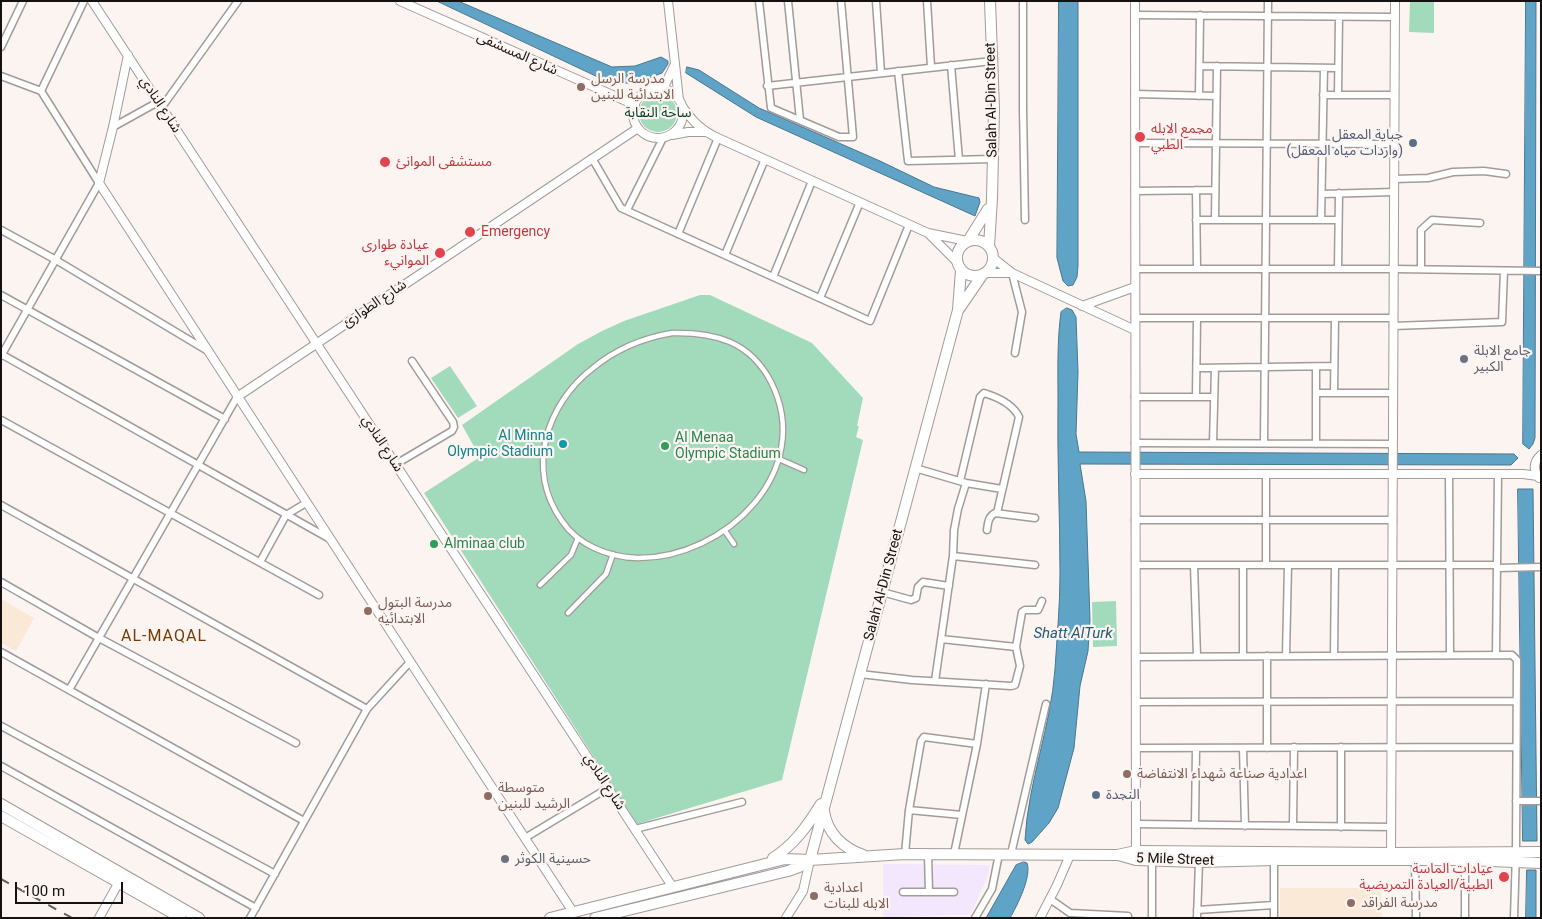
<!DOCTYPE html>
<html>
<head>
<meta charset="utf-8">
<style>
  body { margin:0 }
  #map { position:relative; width:1542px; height:919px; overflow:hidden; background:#fcf4f1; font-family:Roboto,sans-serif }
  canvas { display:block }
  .frame { position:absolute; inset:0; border:2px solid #141110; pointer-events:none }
  .scale { position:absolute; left:15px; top:882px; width:108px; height:22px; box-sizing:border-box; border:2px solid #141110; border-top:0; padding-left:6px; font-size:15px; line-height:18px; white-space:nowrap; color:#141110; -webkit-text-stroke:4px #fcf4f1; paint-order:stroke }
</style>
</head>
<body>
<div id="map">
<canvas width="1542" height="919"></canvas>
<div class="frame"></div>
<div class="scale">100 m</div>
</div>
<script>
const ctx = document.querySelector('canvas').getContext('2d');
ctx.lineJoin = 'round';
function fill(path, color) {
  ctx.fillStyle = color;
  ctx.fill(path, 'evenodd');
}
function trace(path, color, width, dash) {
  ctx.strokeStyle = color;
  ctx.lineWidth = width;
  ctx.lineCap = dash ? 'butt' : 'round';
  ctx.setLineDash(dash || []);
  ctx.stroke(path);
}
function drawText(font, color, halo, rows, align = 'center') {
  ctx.font = font + ' Roboto,"Noto Sans Arabic",sans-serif';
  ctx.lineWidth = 4.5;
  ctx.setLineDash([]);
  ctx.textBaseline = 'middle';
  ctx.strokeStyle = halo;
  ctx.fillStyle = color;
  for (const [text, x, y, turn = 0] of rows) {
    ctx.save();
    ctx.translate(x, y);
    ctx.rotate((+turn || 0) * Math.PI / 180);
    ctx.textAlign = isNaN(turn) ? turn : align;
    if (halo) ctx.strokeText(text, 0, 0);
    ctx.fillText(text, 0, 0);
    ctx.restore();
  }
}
const commercial = new Path2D(`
  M883 864 990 865 987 878 970 915 883 917Z`);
const education = new Path2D(`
  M1 599 34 618 16 651 1 643Z
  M1280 888H1381L1382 918H1280Z`);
const green = new Path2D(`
  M1410 1H1434V33L1409 32Z
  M639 113a19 19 0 1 1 38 0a19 19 0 1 1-38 0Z
  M700 295H710L812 343 863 398 857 426H859L856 437 863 440 782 780 637 824 424 493 480 457 462 425 578 344 602 331 624 321Z
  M450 366 477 406 458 418 431 378Z
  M1116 601 1117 646 1093 647 1092 602Z`);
const water = new Path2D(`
  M437 1H458L612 67 635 66 661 57 668 61V64L662 73 639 82 617 84 600 78Z
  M1059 1H1078V266L1077 277 1073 285 1068 286 1063 281 1057 258Z
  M1526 1H1536L1535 438 1533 444 1529 449 1523 444Z
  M687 67 699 70 759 108 880 161 934 187 979 198 980 202 975 216 756 117 686 73Z
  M1067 308 1072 310 1076 317 1078 372 1076 434 1079 452 1514 454 1518 458 1511 465 1080 464 1086 501 1090 620 1088 651 1080 686 1074 748 1058 808 1049 823 1032 842 1028 844 1025 840C1028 782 1051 727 1055 669 1057 637 1060 605 1060 574 1060 515 1057 457 1058 399 1058 370 1057 341 1061 312Z
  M1518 489H1533L1537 841H1523Z
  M1024 862 1027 863C1032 876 1017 906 1010 918H986L1016 865Z
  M1527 870H1536V918H1526Z`);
const pedestrian = new Path2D(`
  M672 333C714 332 750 341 771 382 816 471 725 559 637 558 608 557 578 545 562 521 525 470 546 404 593 368 616 349 643 338 672 333Z
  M779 459 804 470
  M725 531 734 544
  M540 585 571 555 578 538
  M568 613 606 574 613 554`);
const minor = new Path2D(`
  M759 1 771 108 839 137H853L841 1
  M788 1 800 120
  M876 1 881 73
  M927 1 931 67
  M1023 1V109L1025 220
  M1135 15 1395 17
  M1 47 23 1
  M951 65 959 160
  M1200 66 1338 68
  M898 71 908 161 993 159
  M1 76 41 91 99 183 1 356
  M767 86 992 61
  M41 91 84 1
  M1135 94 1216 96
  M1323 95H1394
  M1338 95 1339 17
  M1199 96 1200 15
  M162 107 238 1
  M113 127 158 102
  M1135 143 1394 144
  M592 158 621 208 870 321 909 225
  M1394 179 1428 178 1453 172 1484 171 1506 174
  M1196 190 1197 269
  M1135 191 1215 190
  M1322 194 1394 192
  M627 210 663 138
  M1196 220H1338
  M1215 220 1217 66
  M1321 220 1324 68
  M1 230 56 260 206 350
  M678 234 718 138
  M725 255 765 159
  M1135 269H1394L1541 271
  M1338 269 1339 193
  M1421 269V230L1432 220 1480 223
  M1012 273 1022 312 1015 353
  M773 277 812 181
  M1 295 225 419
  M820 298 860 202
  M1135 318H1393
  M1393 326 1502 322 1504 271
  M1 354 330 539
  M1197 368 1334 366
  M1317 393H1393
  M1334 393 1335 318
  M1135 397H1214
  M1196 397 1197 318
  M1 420 319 595
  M1135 443 1393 444
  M1213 443 1215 368
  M1264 443 1268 1
  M1316 444V367
  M396 464 452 431 454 427 453 422 412 361
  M915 468 966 483 1002 489
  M1266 474V565
  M1449 474 1450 655
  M960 481 980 397 984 393C997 397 1013 404 1019 417L997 513
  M1 505 367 709
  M1135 520H1393
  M987 530C988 523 988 517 995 513L1035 518
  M953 556 1035 565
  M260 562 286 515 306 503
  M1136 565H1497
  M1194 565 1197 656
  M1243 565V656
  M1497 568 1541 567
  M1 582 99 638 296 743
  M882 592 911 600 916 598 918 587 923 582 949 586
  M941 639 1016 647
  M1 652 304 821
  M1496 655 1498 474
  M1286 656 1288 565
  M1334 656 1335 565
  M1136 657 1512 655 1517 660 1516 851 1514 918
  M860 674 912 680 1011 686 1015 685 1020 666 1016 647 1022 612 1025 610H1038L1042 601
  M935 681 953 556 954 530 958 509 966 483
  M69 690 237 397
  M1136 702 1516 701
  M1 726 275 874
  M1136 748 1516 747
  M1243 748 1245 826
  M1267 748V656
  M1 766 256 908
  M1516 801H1541
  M909 810 962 815
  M1136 824 1391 827
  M1195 825 1196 748
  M1293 826 1294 747
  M1341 827V747
  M635 829 742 802
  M525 838 608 788
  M905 854 909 810 921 741 924 737 977 744
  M928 854 929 892
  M954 854 977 744 986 684
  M1011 854 1046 704
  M1415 860 1416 918
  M903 892H954
  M1050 899 1070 913 1128 916
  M1197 910 1274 905
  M250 918 367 709 410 662
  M975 918 992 889 999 854
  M1152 918V861
  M1197 918 1199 862
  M1274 918V860
  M1465 918V860`);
const tertiary = new Path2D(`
  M92 1 672 886
  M400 1 635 105
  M668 1 679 100
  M1135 1 1136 854
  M128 55 113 127 99 183 573 912
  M633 113a25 25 0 1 1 50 0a25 25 0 1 1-50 0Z
  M663 89 675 64
  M682 106C692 121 702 131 718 138L928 233 967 241
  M672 135 688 132H705
  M928 233 957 262
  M993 258 1012 273 1135 330
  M985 273H1012
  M1082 306 1135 287
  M237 397 638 128
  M1135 474H1523L1538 476
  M1539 478C1533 470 1533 462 1541 455
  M1391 853 1395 1
  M99 918 119 882
  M786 918 803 891 810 860
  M1040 918 1057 885 1070 855`);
const primary = new Path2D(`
  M957 258a18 18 0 1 1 36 0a18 18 0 1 1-36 0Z
  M968 241 988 209
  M989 246 992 199 994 109 990 1
  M959 309 983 274
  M1 804 199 918
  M824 811C827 833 843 848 863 855
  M1 816 181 918
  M1118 855 1136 860 1199 862 1274 860H1465L1541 863
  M773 858C794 845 808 825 821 804
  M810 860 958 310 961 270
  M550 918 785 859 810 860 905 854 1117 855 1136 851 1391 853 1541 852
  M595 918 788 871 799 867 810 860`);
const rail = new Path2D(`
  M1 879 72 918`);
const markers = [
  [581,87,5,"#8d6e63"],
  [1140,137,6,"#e0444e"],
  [1413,143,5,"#5c6f8a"],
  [385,162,6,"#e0444e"],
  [470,232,6,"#e0444e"],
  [440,253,6,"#e0444e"],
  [1464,359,5,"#6b7280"],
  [563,444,5,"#0f9aa8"],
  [665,446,5,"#2e9e5b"],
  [434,544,5,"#2e9e5b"],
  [368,611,5,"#8d6e63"],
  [1127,774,5,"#8d6e63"],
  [1096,795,5,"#5c6f8a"],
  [488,796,5,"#8d6e63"],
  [505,859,5,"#6b7280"],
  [1504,877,6,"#e0444e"],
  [814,896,5,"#8d6e63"],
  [1351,903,5,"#8d6e63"]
];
const streetNames = [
  ["شارع المسشفى",517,54,24],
  ["Salah Al-Din Street",992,100,-91],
  ["شارع النادي",160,105,57],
  ["شارع الطوارئ",375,304,-34],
  ["شارع النادي",382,444,57],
  ["Salah Al-Din Street",884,585,-75],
  ["شارع النادي",604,782,57],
  ["5 Mile Street",1175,860,2]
];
const educationNames = [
  ["مدرسة الرسل",591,79],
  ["الابتدائية للبنين",591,95],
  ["مدرسة البتول",378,603],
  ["الابتدائيه",378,619],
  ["اعدادية صناعة شهداء الانتفاضة",1137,774],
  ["متوسطة",498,788],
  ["الرشيد للبنين",498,804],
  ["اعدادية",824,888],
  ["الابله للبنات",824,904],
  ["مدرسة الفراقد",1361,903]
];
const parkNames = [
  ["ساحة النقابة",658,113]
];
const healthNames = [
  ["مجمع الابله",1151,129],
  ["الطبي",1151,145],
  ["مستشفى الموانئ",396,162],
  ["Emergency",481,232],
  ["عيادة طوارى",429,245,"right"],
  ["الموانيء",429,261,"right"],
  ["عيادات الماسة",1493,869,"right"],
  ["الطبية/العيادة التمريضية",1493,885,"right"]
];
const serviceNames = [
  ["جباية المعقل",1403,135],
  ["(واردات مياه المعقل)",1403,151],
  ["النجدة",1106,795,"left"]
];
const worshipNames = [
  ["جامع الابلة",1474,351],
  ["الكبير",1474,367],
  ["حسينية الكوثر",515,859]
];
const cultureNames = [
  ["Al Minna",553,436],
  ["Olympic Stadium",553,452]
];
const leisureNames = [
  ["Al Menaa",675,438],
  ["Olympic Stadium",675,454],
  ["Alminaa club",444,544]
];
const waterNames = [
  ["Shatt AlTurk",1073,634]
];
const quarterNames = [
  ["AL-MAQAL",164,637]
];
fill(commercial, '#f2e7fc');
fill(education, '#fbe9d8');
fill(green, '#a1dbbc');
fill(water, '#5fa3c6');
trace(water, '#48778f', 1);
trace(pedestrian, '#a29b98', 7);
trace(minor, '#a29b98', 9);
trace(tertiary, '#a29b98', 10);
trace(primary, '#a29b98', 12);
trace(pedestrian, '#fff', 4.5);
trace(minor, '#fff', 6);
trace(tertiary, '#fff', 8);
trace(primary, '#fff', 10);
trace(rail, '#645f5d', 2, [9, 9]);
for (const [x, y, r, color] of markers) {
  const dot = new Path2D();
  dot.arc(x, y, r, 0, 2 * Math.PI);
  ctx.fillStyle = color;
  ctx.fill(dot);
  trace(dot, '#fcf4f1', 2);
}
drawText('14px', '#141110', '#fcf4f1', streetNames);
drawText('14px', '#785e54', '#fcf4f1', educationNames, 'left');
drawText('14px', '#003c26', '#fcf4f1', parkNames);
drawText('14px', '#be3a42', '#fcf4f1', healthNames, 'left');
drawText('14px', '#4e5e75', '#fcf4f1', serviceNames, 'right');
drawText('14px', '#5b616d', '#fcf4f1', worshipNames, 'left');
drawText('14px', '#0d838f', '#fcf4f1', cultureNames, 'right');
drawText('14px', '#27864d', '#fcf4f1', leisureNames, 'left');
drawText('italic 15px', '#265b75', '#fcf4f1', waterNames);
ctx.letterSpacing = '1px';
drawText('16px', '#753b07', '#fcf4f1', quarterNames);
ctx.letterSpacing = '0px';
</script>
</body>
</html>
